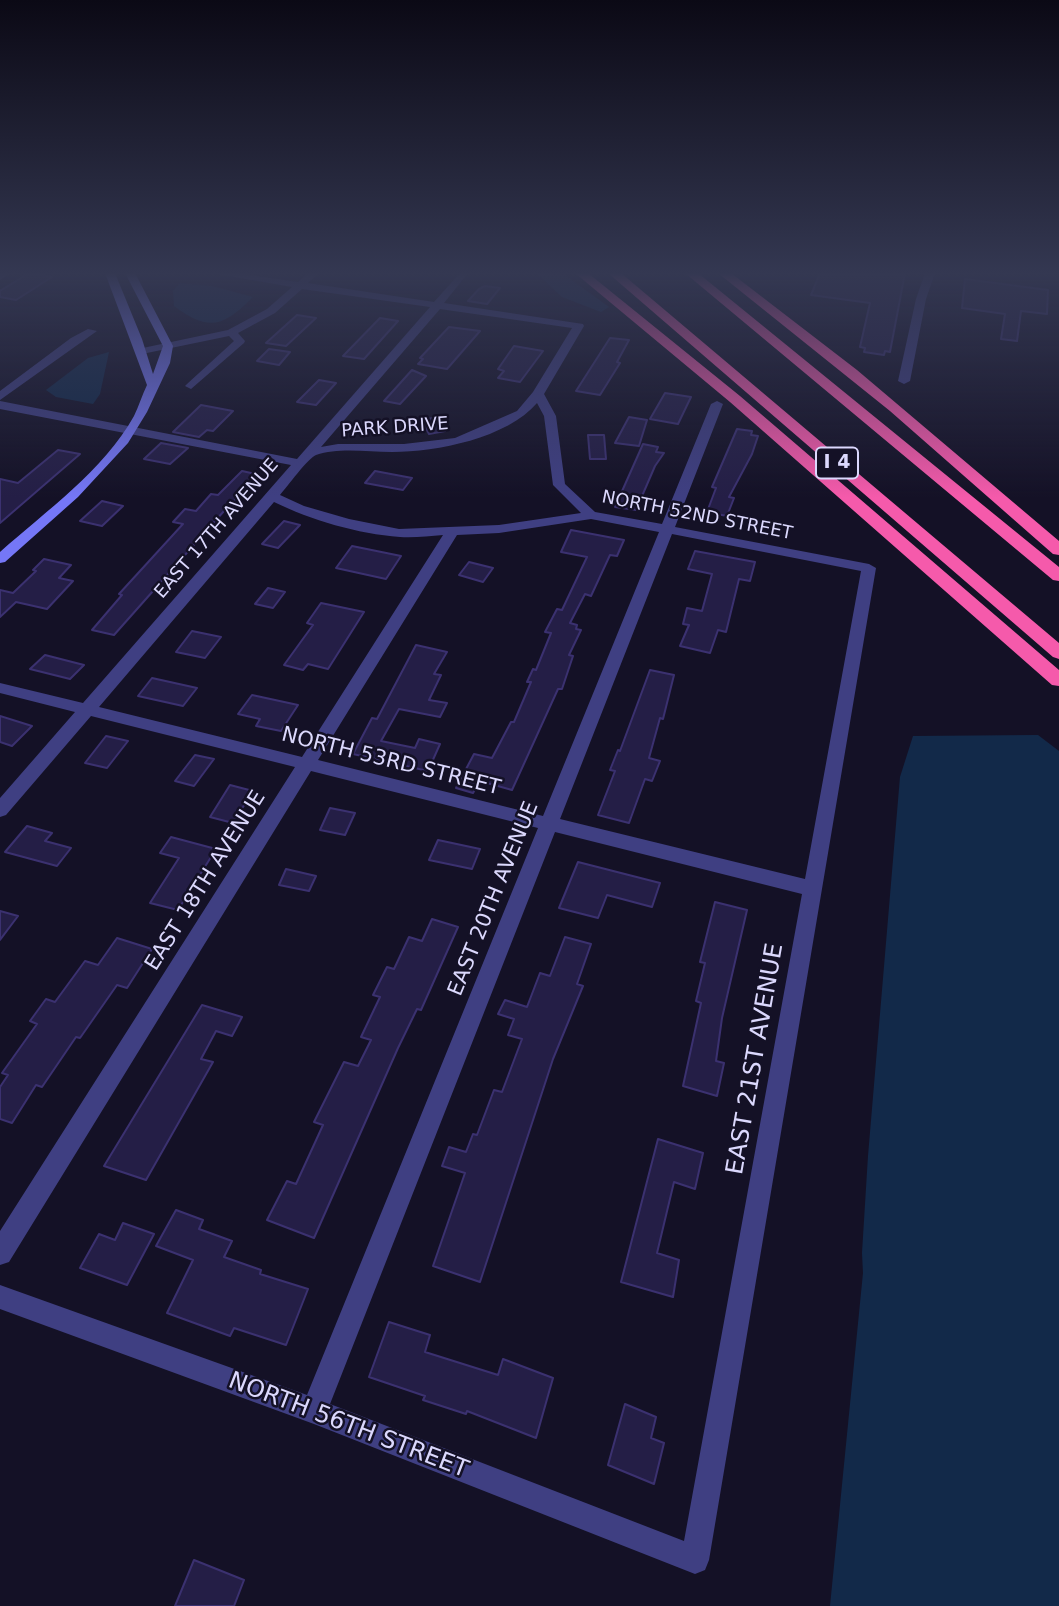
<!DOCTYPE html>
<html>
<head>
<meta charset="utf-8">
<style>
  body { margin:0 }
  canvas { display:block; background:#141126 }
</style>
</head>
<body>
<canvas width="1059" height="1606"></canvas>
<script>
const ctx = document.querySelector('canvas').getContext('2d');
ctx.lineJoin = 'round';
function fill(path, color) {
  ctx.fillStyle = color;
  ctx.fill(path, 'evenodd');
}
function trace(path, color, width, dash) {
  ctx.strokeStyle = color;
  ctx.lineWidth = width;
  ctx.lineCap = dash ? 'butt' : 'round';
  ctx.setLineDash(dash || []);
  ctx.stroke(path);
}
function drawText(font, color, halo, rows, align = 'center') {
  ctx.font = font + ' "DejaVu Sans",sans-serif';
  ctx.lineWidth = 5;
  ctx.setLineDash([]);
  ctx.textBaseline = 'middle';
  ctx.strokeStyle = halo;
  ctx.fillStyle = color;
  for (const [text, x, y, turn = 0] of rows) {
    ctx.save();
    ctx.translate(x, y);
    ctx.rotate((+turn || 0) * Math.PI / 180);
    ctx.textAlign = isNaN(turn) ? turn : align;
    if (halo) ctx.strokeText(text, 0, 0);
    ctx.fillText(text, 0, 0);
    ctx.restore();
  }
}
const water = new Path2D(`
  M536 273 565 275 609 307 601 312 562 297Z
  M180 283 212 286 253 297C223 327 209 332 174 306L173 291Z
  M109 352 100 394 93 404 56 397 46 390 88 358Z
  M1038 735 1059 751V1606H830L863 1273 862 1253 868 1156 900 777 913 736Z`);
const building = new Path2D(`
  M29 273 52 277 16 300 0 297V291Z
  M820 273H905L890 352 885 351 884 355 864 352 865 348 860 347 870 303 811 295Z
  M965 279 1048 290 1047 314 1021 311 1017 341 1001 339 1005 314 962 308Z
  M485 286 500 288 487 304 468 301 479 289Z
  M297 315 316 318 286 346 266 343Z
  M380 318 398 321 364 359 343 356Z
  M449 327 480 331 447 369 418 364 423 359 420 358Z
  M610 338 629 340 617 362 620 363 600 395 576 391Z
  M514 346 543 351 520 382 498 378 504 371 498 369Z
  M269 349 290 352 279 365 257 361Z
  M412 370 426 376 400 404 384 401Z
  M319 380 336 383 316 405 297 402Z
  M665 393 691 397 678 424 650 419Z
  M201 405 233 411 213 431 207 430 199 437 173 432Z
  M438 417 445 431 429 434 422 420Z
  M629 417 647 420 639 446 615 443Z
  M737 429 752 431 751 435 758 436 752 454 729 497 734 498 727 516 707 512 716 488 712 487Z
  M588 435H604L606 459H590Z
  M161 443 188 448 170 464 144 459Z
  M643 444 658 447 656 452 664 453 655 466 636 510 615 507Z
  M58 450 80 454 0 523V479L18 483Z
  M242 471 260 475 224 511 114 635 92 630 122 595 119 594 183 524 173 522 185 509 196 511 211 494 218 495Z
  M375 471 412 478 403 490 365 483Z
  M102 501 123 506 102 526 80 521Z
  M284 521 300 525 278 548 262 544Z
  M571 530 624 540 617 556 610 555 591 596 585 594 570 623 577 625 576 629 581 630 569 655 573 656 562 689H558L512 790 480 781 473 793 456 788 474 754 492 758 511 722H514L531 682H527L533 669 536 670 551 633 545 632 557 609 562 610 587 557 561 552Z
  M352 546 401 556 386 579 336 568Z
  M695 551 755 562 750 581 739 579 726 632 718 630 710 653 680 646 689 625 683 624 687 608 702 611 712 574 688 569Z
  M44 559 71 565 59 578 73 581 47 609 16 602 0 617V590L13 593 36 571 33 570Z
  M469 562 493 568 483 582 459 575Z
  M268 588 285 592 273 608 255 604Z
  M321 603 364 612 328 669 308 664 303 670 284 665 313 625 307 623Z
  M192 631 221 637 205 658 176 652Z
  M416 645 447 652 434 674 441 675 429 700 447 703 440 717 399 709 381 741 415 748 419 739 440 744 428 771 353 754 372 718 377 719Z
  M45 655 84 665 70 679 30 669Z
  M650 670 674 675 663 719 660 718 649 758 660 761 652 781 645 779 629 823 598 815 615 771 610 770 618 750 620 751Z
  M152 678 197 688 183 706 138 696Z
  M252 695 298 705 281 731 256 726 260 719 238 714Z
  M0 716 32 726 12 746 0 742Z
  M106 736 128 741 107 768 85 763Z
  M195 755 214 759 194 786 175 781Z
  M230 785 253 791 233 823 210 817Z
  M330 808 355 813 345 835 320 830Z
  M27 826 52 833 45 841 71 848 57 866 5 852Z
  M171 837 216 849 178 910 150 903 179 858 160 853Z
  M438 840 480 849 472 869 429 860Z
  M578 862 660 883 652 907 607 895 598 918 559 908Z
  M286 869 316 876 309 891 279 885Z
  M715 902 747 910 722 1018 716 1061 724 1063 717 1096 683 1086 701 1003 696 1001 705 963 700 962Z
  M0 911 18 916 0 940Z
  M432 919 458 927 421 1010 417 1009 398 1048 314 1238 267 1220 287 1181 296 1184 323 1125 314 1122 344 1062 358 1066 371 1040 361 1037 380 997 373 995 387 967 394 969 409 937 422 941Z
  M565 937 591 944 577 984 583 986 553 1059 480 1282 433 1266 465 1173 442 1166 449 1147 466 1152 473 1134 477 1135 494 1090 502 1092 522 1039 508 1035 514 1019 498 1014 505 1000 527 1007 540 973 550 976Z
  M117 938 152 949 127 988 117 985 80 1038 76 1037 42 1087 36 1085 12 1123 0 1119V1087L8 1075 2 1073 37 1024 30 1021 46 999 55 1002 85 961 98 965Z
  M202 1005 242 1017 232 1036 216 1031 201 1059 213 1062 146 1180 104 1166Z
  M658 1139 703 1153 695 1189 674 1182 657 1253 679 1260 673 1297 621 1282Z
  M176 1210 203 1220 199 1229 232 1241 224 1257 261 1270 260 1274 308 1289 286 1345 234 1328 230 1336 167 1313 193 1260 156 1246Z
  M123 1223 154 1234 127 1285 80 1268 99 1234 115 1240Z
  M389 1322 430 1335 425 1352 498 1375 503 1359 553 1378 536 1438 467 1411 466 1414 423 1400 425 1396 369 1377Z
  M625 1404 656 1417 651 1438 664 1443 654 1484 608 1465Z
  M194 1560 244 1580 234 1606H175Z`);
const street = new Path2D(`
  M0 273H11L0 280Z
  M211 273H236L298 282 308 273H319L308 283 434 302 460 273H468L444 303 583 324 584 326 544 394 556 416 565 484 595 512 662 524 711 404 717 401 723 404 675 527 869 564 876 568 709 1560 705 1570 695 1574 314 1424 0 1309V1285L307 1395 538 828 311 771 9 1262 0 1265V1231L295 767 91 716 6 815 0 817V798L75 712 0 693V683L83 703 291 465 0 409V401L297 459 430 307 302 289 275 313 238 333 245 341 244 343 191 389 185 386 187 384 234 341 229 336 142 354 138 353V349L228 330 267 309 292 287ZM440 309 572 328 533 392 517 411 455 438 404 444H338L321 447ZM537 403 544 416 553 485 581 513 499 525 399 529 349 519 304 506 280 495C288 486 307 459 316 455 339 447 368 452 392 452 437 452 507 438 537 403ZM274 502C311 520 358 534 400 537 414 538 429 536 443 535L302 757 99 707ZM591 519 659 532 543 816 318 760 457 535 499 533ZM672 534 861 571 805 879 560 819ZM555 832 802 894 684 1541 330 1404Z
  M925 273H935L926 299 910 381 904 384 898 381 916 299Z
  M88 329 97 331 0 400V391L71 338Z`);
const secondary = new Path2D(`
  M105 273H115L142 339 153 374 163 346 125 273H135L173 346 170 363 147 412 128 443 78 497 5 562 0 563V552C46 511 103 471 134 416 139 406 142 395 147 385Z`);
const highway = new Path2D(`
  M575 273H588L740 396 1059 670V686L1052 685 730 402Z
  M608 273H621L1059 643V659L1053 657Z
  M685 273H698L1059 567V581L1053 580Z
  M718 273H731L857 370 1059 541V555L1053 554 890 411Z`);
const farStreetnames = [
  ["PARK DRIVE",395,428,-4],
  ["NORTH 52ND STREET",697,516,11],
  ["EAST 17TH AVENUE",217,529,-49]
];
const shields = [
  [837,463,42]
];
const shieldNames = [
  ["I 4",837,463]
];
const streetNames = [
  ["NORTH 53RD STREET",391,762,14],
  ["EAST 18TH AVENUE",206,881,-58],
  ["EAST 20TH AVENUE",494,899,-68]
];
const nearStreetnames = [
  ["EAST 21ST AVENUE",756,1059,-80],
  ["NORTH 56TH STREET",348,1426,21]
];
fill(water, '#122949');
fill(building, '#241e46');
trace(building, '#3b3170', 2);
fill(street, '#3f3f82');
fill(secondary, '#7577f7');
fill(highway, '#f55aab');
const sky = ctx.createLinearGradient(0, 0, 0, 498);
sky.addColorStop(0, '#0b0915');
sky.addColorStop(0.55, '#343852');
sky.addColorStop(1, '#34385200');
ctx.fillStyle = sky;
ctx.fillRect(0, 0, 1059, 498);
drawText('18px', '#dbd8fd', '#141126', farStreetnames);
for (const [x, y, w] of shields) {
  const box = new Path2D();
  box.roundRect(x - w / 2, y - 15.5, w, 31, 5);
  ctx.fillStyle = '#141126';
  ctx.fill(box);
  trace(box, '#dbd8fd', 2);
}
drawText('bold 19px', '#dbd8fd', null, shieldNames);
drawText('21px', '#dbd8fd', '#141126', streetNames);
drawText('24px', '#dbd8fd', '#141126', nearStreetnames);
</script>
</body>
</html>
